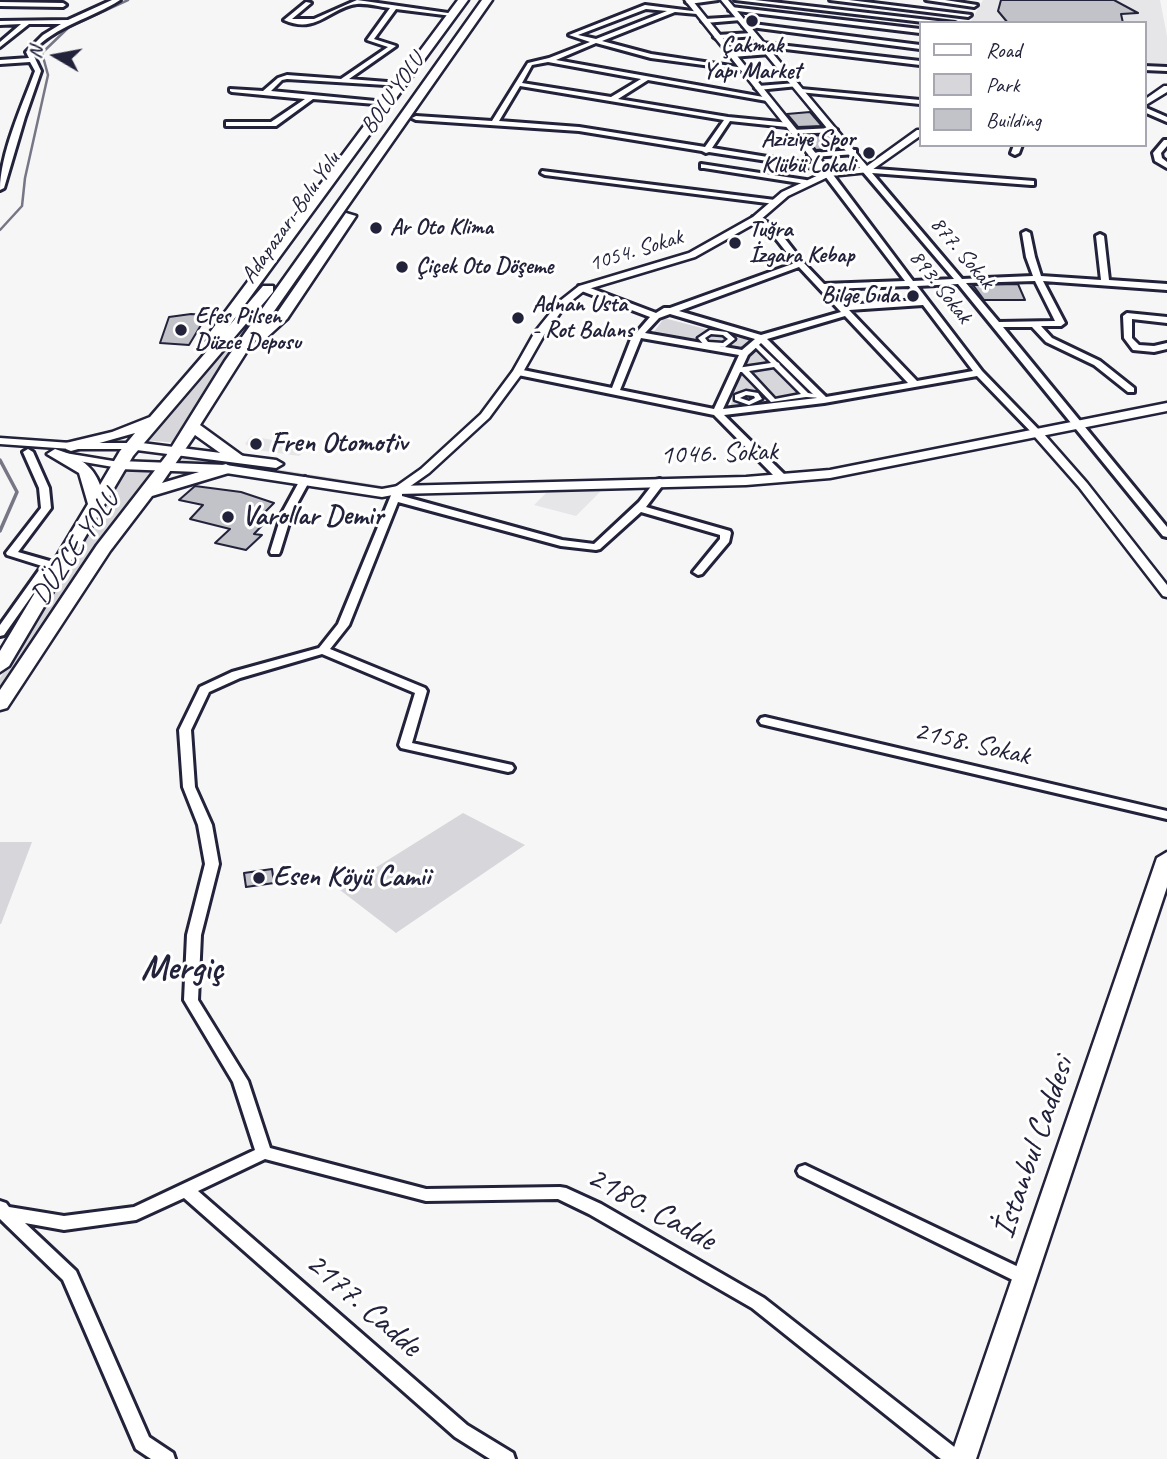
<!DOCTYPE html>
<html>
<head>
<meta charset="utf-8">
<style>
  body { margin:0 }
  #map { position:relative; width:1167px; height:1459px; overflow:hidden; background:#f6f6f7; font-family:Caveat,sans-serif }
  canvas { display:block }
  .legend { position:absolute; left:919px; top:21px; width:228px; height:126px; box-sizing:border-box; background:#fff; border:2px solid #a7a7b1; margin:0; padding:9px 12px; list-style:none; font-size:21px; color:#22223b }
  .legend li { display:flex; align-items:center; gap:14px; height:35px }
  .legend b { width:35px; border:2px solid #a7a7b1 }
  .north { position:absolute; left:21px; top:21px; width:70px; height:70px; -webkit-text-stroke:5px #fff; paint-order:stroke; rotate:280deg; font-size:19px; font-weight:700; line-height:28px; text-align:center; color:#22223b }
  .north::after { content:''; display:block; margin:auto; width:24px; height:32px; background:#22223b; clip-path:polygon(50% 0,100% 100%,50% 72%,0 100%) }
</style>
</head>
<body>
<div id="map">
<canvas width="1167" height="1459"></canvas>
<ul class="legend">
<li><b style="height:9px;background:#fff"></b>Road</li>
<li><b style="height:19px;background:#d7d7db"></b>Park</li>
<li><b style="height:19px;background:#c2c2c9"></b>Building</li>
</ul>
<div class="north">N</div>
</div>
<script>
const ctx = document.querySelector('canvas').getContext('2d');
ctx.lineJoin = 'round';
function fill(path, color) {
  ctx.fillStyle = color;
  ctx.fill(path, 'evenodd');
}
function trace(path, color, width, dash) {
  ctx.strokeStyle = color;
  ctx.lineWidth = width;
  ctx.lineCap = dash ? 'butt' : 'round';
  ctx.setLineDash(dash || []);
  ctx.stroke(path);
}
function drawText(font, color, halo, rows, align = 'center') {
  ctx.font = font + ' Caveat,sans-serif';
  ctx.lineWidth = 6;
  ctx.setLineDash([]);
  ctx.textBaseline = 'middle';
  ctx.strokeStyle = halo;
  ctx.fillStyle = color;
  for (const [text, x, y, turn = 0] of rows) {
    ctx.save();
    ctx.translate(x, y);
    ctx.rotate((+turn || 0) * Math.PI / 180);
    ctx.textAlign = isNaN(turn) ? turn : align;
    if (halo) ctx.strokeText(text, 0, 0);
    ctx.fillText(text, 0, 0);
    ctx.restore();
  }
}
const built = new Path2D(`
  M983 0H1160L1167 36V65L1144 64V23H970Z
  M251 436 310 447 299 456 257 450 245 444Z
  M548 491H601L576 516 534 505Z`);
const green = new Path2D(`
  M664 318 751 341V343L737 351 651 336Z
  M253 319 209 385 178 443 143 440Z
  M768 347 817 398 730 407 746 360 754 350Z
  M186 455 383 486 381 489 272 470 179 464Z
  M121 470 156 473 111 527 0 691V678L59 585Z
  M463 813 525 845 396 933 340 890Z
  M0 842H32L1 924H0Z`);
const streamFar1 = new Path2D(`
  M0 230 22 206 25 178 48 75 42 53 69 27 128 0`);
const stream = new Path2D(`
  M0 460 17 492 0 531`);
const building = new Path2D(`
  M1001 0H1114L1138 13 1121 14 1123 23H1008L998 11Z
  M810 112 822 126 798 127 787 114Z
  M829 135 840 148 816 150 805 136Z
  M1018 284 1025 300H984L973 285Z
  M191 314 207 315 189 345 160 343 169 317Z
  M195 486 241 492 274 503 261 516 269 518 254 534 262 535 246 550 215 543 230 529 190 519 203 505 179 500Z
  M272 869 274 883 246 887 244 873Z`);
const pedestrian = new Path2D(`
  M710 330 727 332 735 339 725 347 704 345 698 338ZM711 334 723 335 728 339 723 343 708 342 705 338Z
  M755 342 757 343 777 362 779 363 780 365 808 393 822 396V398L806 397 771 402 742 372H737L734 370 737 368 771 363 753 345V343ZM774 367 801 394 775 399 749 371Z
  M746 391 758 393 762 399 749 405 735 400V395ZM746 395 754 396 755 398 749 401 740 398Z`);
const minor = new Path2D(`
  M112 0H120C91 19 56 25 32 52L41 71 25 117 4 188 0 190C0 154 22 106 35 71L30 62 0 64V60L29 58 26 52 43 35 61 24H29L0 47V42L21 24 0 25V21L68 20Z
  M357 0 455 14 452 16 396 9 374 39 396 46 349 79 400 83 403 85 402 86 287 79 282 80 271 91 386 102 388 103V105L313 99 276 126H226V122H271L305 99 232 92 230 91V89L263 91 278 78 287 75 341 79 388 47 367 40 390 8C380 7 367 3 357 4 330 7 317 35 284 20L306 2 311 3 292 19H314Z
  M691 0H718L689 4 686 2Z
  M735 0H755L955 23H932Z
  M830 0H849L971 15 968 17Z
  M926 0H945L977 5 974 7Z
  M0 2 63 3 66 5 63 7 0 6Z
  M645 5 700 12 697 14 675 12 602 41 651 54 744 68 741 70 651 58 596 43 556 60 769 98 770 99 767 101 648 80 618 99 728 117 790 123V127H787L730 121 712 148 823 166 827 168 826 170 709 152 706 153 702 151 579 131 416 120 412 118 416 116 492 121 528 63 549 58 590 42 569 35ZM646 9 667 11 596 39 578 35ZM548 62 641 79 611 97 522 83 532 65ZM520 86 724 120 705 147 579 127 499 121Z
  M731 7 920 29V33L729 10Z
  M739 17 741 20 705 23 702 21 705 19Z
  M745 23 920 45V49L743 26Z
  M753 33 756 35 755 36 717 39 714 37 717 35Z
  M762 43 920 61V65L760 46V44Z
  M768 51 770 52V54L732 57 729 55 732 53Z
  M1144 66 1167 67V71L1144 70Z
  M796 83 798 84V86L758 90 755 88 758 86Z
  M801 89 920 100V104L799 92V90Z
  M1144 107 1167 117V122L1144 112Z
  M833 128 837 130 836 132 793 134 789 132 793 130Z
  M1164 140H1167V146L1161 153 1162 158 1167 162V168L1155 161 1153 153Z
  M1014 145H1022L1019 153 1015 155 1011 153Z
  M853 150H856V154L812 157 808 155 812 153Z
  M701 164 806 180 810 182 806 184 704 168H701Z
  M863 168 1034 181V185H1031L872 173 962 279 1033 276 1026 257 1022 233 1026 231 1030 233 1035 257 1041 276 1101 280 1096 236 1100 234 1104 236 1109 280 1167 284V290L1043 281 1065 323 1061 326H1041L1052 338 1100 361 1134 388V392H1128L1094 365 1046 342 1032 327H1003L1167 527V537L1163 536 958 284 917 286 982 371 1042 433V437H1036L977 376 824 403 724 415 786 476 787 478 782 481 778 480 714 415 518 375 513 372 518 369 612 388 631 339 650 317 579 290V286H585L656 313 664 308H670L795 263 769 230 753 221V217H756L775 226 803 262 824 284 905 281 825 176 824 174 828 172H831L913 281 954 279 863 172ZM799 267 841 312 761 335 679 311ZM1035 281 1055 321 999 322 966 283ZM909 286 919 300 844 305 829 289ZM923 305 973 371 917 381 849 310ZM670 314 755 339 742 350 645 333 659 318ZM845 316 908 383 826 397 767 339ZM641 338 739 355 714 409 620 390ZM761 343 817 398 723 409 748 355Z
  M542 171 775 200 779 202 775 204 545 175 541 173Z
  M1127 313 1167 317V323L1132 319V338L1139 345 1154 346 1167 343V349L1154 352 1133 350 1124 338 1123 316Z
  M28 449 33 452 49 488 51 508 18 552 53 562 54 564 4 635 0 636V625L42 566 7 555 6 553 41 508 39 488 23 452Z
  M305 477 310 480 292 513 280 552 279 554H271L270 552 282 513 300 480Z
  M660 479 665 482 646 507 730 531 731 533 729 542 702 574 698 575 693 572 720 539V535L641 512 600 549 596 550 561 546 398 502 349 625 330 649 425 688 427 691 412 743 512 765 514 768 512 771 508 772 401 748 399 745 415 693 322 654 240 678 209 692 191 730 195 787 212 825 219 864 201 935 198 1000 248 1081 270 1148 426 1189 560 1187 566 1188 601 1204 764 1298 962 1453 964 1459H941L752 1308 589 1214 558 1199 426 1201 265 1159 198 1191 467 1425 513 1453 515 1459H490L455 1437 184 1198 136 1220 64 1230 25 1223 76 1271 149 1437 173 1453 175 1459H151L136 1449 63 1280 0 1219V1201L6 1203 9 1207 64 1216 134 1207 255 1150 233 1082 184 1000 187 935 205 864 198 825 183 787 179 730 200 687 232 672 319 648 338 624 394 488H402V496L562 540 594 544 639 502 656 480Z
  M765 717 1167 811V819L761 724 759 721 761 718Z
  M805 1165 1031 1273 1033 1278 1031 1283 1025 1285 1019 1283 799 1175 797 1171 799 1167Z`);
const tertiary = new Path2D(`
  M685 0H692L830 171 860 168 721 0H728L867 166 917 130H920V136L869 172 830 176 788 196 759 221 695 257 585 290 566 305 544 335 523 372 489 418 429 473 402 492H394V488L421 469 481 414 513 371 535 332 560 301 579 286 689 253 753 217 782 192 823 173Z
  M1164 86H1167V92L1144 106V100Z
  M1039 432 1043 433 1087 483 1167 585V597L1163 596 1079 487 1035 437 1033 435Z
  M0 438 71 443H134L140 446 134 449H71L0 444Z
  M59 452 119 462 125 465 119 468 55 457V453Z`);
const secondary = new Path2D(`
  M1167 403V411L830 478 746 485 398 494 382 497 226 473 119 469 112 465 119 461 226 465 382 489 398 486 746 477 830 470Z
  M134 442 276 460 283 464 276 468 129 449V443Z
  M1167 852V887L976 1459H950L1157 858Z`);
const trunk = new Path2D(`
  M458 0H468L229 326 263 286H273V292L133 456 9 666 0 672V651L88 504 79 473 47 454 55 449C75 455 93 464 100 485L120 451 135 433 71 451 66 449V443L112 432 150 417 214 343 205 339Z
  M482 0H492L265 324 277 313 346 213 356 216 287 319 264 340H254L200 425 244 457 236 462 230 460 195 435 162 483 226 464 234 469 232 472 152 496 110 551 7 708 0 710V690L97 545 166 456 225 361Z`);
const markers = [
  [752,21,7,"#22223b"],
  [869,153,7,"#22223b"],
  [376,228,7,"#22223b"],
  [735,243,7,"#22223b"],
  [402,267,7,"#22223b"],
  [913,296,7,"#22223b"],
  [518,318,7,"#22223b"],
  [181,330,7,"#22223b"],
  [256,444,7,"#22223b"],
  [228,517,7,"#22223b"],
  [259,878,7,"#22223b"]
];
const farPoinames = [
  ["Çakmak",752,46,"center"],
  ["Yapı Market",752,72,"center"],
  ["Aziziye Spor",855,140,"right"],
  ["Klübü Lokali",855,166,"right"],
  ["Ar Oto Klima",390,228],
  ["Tuğra",749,230],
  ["İzgara Kebap",749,256],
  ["Çiçek Oto Döşeme",416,267],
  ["Bilge Gıda",899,296,"right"],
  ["Adnan Usta",532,305],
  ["- Rot Balans",532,331],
  ["Efes Pilsen",195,317],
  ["Düzce Deposu",195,343]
];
const farStreetnames = [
  ["BOLU YOLU",393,94,-55],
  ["Adapazarı-Bolu Yolu",291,218,-55],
  ["1054. Sokak",636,251,-17],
  ["877. Sokak",962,253,50],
  ["893. Sokak",940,287,52]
];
const poiNames = [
  ["Fren Otomotiv",270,444],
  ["Varollar Demir",242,517],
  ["Esen Köyü Camii",273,878]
];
const streetNames = [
  ["1046. Sokak",719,454,-2],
  ["DÜZCE YOLU",76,548,-55],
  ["2158. Sokak",972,744,13]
];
const nearStreetnames = [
  ["İstanbul Caddesi",1034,1148,-71],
  ["2180. Cadde",651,1209,29],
  ["2177. Cadde",363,1305,41]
];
const districtNames = [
  ["Mergiç",182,970]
];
fill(built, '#e6e6e9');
fill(green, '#d7d7db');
trace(streamFar1, '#767685', 2.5);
trace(stream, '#767685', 3.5);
fill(building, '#c2c2c9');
trace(building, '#22223b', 2);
trace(pedestrian, '#22223b', 5);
trace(minor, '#22223b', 6);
trace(tertiary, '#22223b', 5);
trace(secondary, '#22223b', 5);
trace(trunk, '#22223b', 5);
fill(pedestrian, '#fff');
fill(minor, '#fff');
fill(tertiary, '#fff');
fill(secondary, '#fff');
fill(trunk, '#fff');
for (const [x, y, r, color] of markers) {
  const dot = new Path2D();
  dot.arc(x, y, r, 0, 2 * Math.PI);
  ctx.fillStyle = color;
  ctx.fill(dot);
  trace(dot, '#fff', 2.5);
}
drawText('bold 23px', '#22223b', '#fff', farPoinames, 'left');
drawText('23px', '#22223b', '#fff', farStreetnames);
drawText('bold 28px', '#22223b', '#fff', poiNames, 'left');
drawText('28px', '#22223b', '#fff', streetNames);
drawText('33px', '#22223b', '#fff', nearStreetnames);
drawText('bold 35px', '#22223b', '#fff', districtNames);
</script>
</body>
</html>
